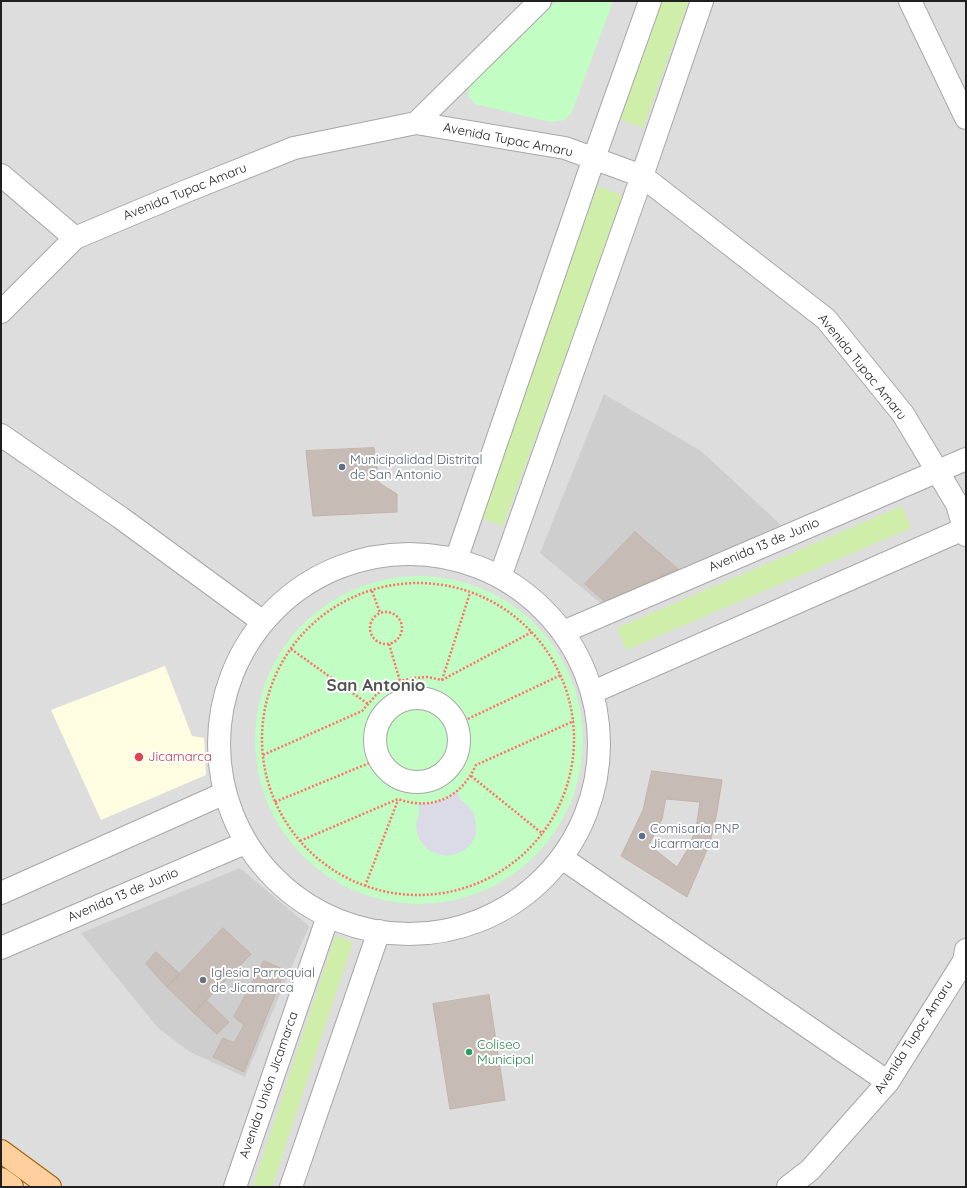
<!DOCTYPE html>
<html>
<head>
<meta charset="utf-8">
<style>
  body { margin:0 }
  #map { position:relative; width:967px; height:1188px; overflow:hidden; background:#f1ede6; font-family:Quicksand,sans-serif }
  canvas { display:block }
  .frame { position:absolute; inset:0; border:2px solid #202020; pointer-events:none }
</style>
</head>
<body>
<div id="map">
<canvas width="967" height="1188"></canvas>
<div class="frame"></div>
</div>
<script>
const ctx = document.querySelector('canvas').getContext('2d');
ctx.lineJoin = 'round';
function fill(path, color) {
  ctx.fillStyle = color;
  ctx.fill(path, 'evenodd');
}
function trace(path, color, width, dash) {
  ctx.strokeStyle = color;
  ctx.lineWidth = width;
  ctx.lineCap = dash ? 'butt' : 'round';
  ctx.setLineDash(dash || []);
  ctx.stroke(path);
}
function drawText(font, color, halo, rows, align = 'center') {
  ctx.font = font + ' Quicksand,sans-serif';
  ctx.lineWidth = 4;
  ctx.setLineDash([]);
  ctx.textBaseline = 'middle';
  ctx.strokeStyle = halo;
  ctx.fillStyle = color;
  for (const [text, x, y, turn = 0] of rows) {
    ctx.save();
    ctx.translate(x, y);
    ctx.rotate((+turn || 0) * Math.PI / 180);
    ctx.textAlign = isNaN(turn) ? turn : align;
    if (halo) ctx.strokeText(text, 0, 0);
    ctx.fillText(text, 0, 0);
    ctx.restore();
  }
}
const residential = new Path2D(`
  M1 1H966V1187H1Z`);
const education = new Path2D(`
  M165 666 192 736 204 738 206 775 101 820 51 710Z`);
const religious = new Path2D(`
  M604 394 701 451 781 525 604 606 540 553Z
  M240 868 309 926 245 1077 190 1052 158 1028 81 933Z`);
const grass = new Path2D(`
  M662 1H689L643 128 619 119Z
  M598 186 624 196 503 526 476 516Z
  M902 506 911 528 626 650 617 628Z
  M335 936 353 942 272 1187H253Z`);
const park = new Path2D(`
  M557 1H613L572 112 565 120 550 122 475 104 468 96 470 86Z
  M255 740a164 164 0 1 1 328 0a164 164 0 1 1-328 0Z`);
const plaza = new Path2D(`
  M457 792 461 800 469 806 474 814 476 824V834L472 843 465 850 456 854 446 856 437 854 428 850 421 842 417 833 416 823 419 814V804L433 803 446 799Z`);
const building = new Path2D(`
  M374 448 379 483 397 494V512L313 516 306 451Z
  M635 532 678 569 605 602 585 584Z
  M652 771 722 780 717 812 710 843 687 897 621 856 643 810ZM666 799 700 802 696 829 689 847 677 867 649 845 662 819Z
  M223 928 251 954 194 1013 167 987Z
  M156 952 180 974 167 987 146 964Z
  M264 961 285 970 244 1072 213 1057 223 1038 234 1043 244 1025 234 1017Z
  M489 995 505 1100 450 1109 433 1004Z
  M206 1000 229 1022 217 1034 194 1013Z`);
const path = new Path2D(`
  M262 739a156 156 0 1 1 312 0a156 156 0 1 1-312 0Z
  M372 591 380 613
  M370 628a16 16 0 1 1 32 0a16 16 0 1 1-32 0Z
  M389 644 400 681
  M291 649 368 704
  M442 680 470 593
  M457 724 561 675
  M263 755 362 711 376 695 388 686 400 681 414 678 427 677 442 680 532 632
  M471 776 543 834
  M275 802 379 759
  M300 841 398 799C432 811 461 798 476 765L574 721
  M365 886 398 800`);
const minor = new Path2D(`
  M910 1 966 118
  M416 123 540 1
  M1 175 75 238
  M1 312 75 238 184 192 294 148 416 123 565 148 642 176 826 319 903 414 957 504 966 535
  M1 435 121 518 263 622
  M219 744a190 190 0 1 1 380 0a190 190 0 1 1-380 0Z
  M456 560 594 158 650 1
  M500 577 642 176 702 1
  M563 632 966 459
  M593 692 966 528
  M375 740a42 42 0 1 1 84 0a42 42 0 1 1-84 0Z
  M562 858 888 1082
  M1 893 225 793
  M1 948 245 843
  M235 1187 328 916
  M291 1187 379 931
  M788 1187 810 1170 888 1082 964 961 966 950`);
const major = new Path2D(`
  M1 1151 50 1187
  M1 1179 12 1187`);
const markers = [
  [342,467,4,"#5c6f8a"],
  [139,757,5,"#e0444e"],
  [642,836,4,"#5c6f8a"],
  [203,980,4,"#6b7280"],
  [469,1052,4,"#2e9e5b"]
];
const streetNames = [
  ["Avenida Tupac Amaru",508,140,11],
  ["Avenida Tupac Amaru",185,192,-22],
  ["Avenida Tupac Amaru",862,367,51],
  ["Avenida 13 de Junio",764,545,-23],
  ["Avenida 13 de Junio",123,895,-23],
  ["Avenida Tupac Amaru",914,1037,-57],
  ["Avenida Unión Jicamarca",269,1085,-71]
];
const serviceNames = [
  ["Municipalidad Distrital",350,460],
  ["de San Antonio",350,475],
  ["Comisaría PNP",650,829],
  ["Jicarmarca",650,844]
];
const healthNames = [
  ["Jicamarca",148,757]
];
const worshipNames = [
  ["Iglesia Parroquial",211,973],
  ["de Jicamarca",211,988]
];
const leisureNames = [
  ["Coliseo",477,1045],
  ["Municipal",477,1060]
];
const districtNames = [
  ["San Antonio",376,686]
];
fill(residential, '#dedddd');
fill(education, '#fffde1');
fill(religious, '#cecece');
fill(grass, '#cfeeaa');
fill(park, '#c2fdc3');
fill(plaza, '#dadbe7');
fill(building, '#c6bcb5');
trace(building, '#c4b2a7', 1);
trace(minor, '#a7a7a7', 24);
trace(major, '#9c6000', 24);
trace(path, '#ff7169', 2.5, [2, 2]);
trace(minor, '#fff', 22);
trace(major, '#ffcf9d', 22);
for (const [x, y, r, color] of markers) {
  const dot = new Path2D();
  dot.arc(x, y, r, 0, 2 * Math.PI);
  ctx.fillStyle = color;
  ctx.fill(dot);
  trace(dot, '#fff', 1.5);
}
drawText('13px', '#202020', '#fff', streetNames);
drawText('13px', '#4e5e75', '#fff', serviceNames, 'left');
drawText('13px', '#be3a42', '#fff', healthNames, 'left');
drawText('13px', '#5b616d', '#fff', worshipNames, 'left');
drawText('13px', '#27864d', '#fff', leisureNames, 'left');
drawText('bold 17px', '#535353', '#fff', districtNames);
</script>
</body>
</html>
